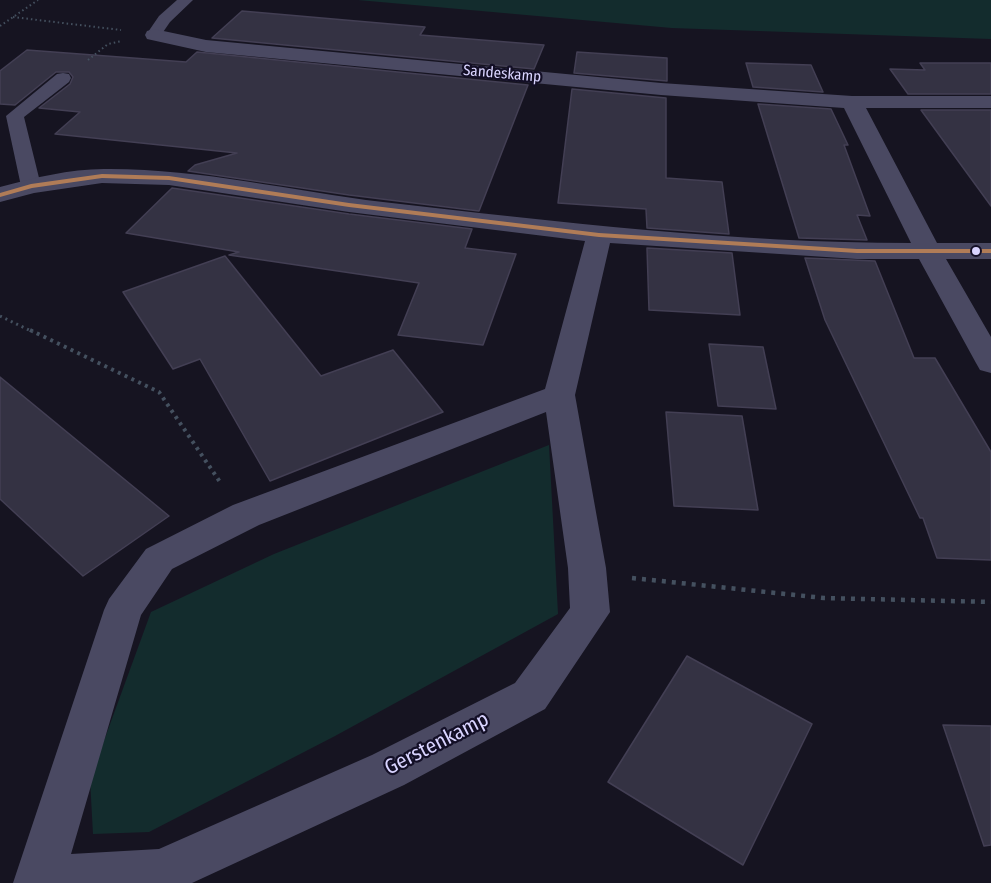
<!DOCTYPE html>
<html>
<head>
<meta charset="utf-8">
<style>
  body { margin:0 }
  canvas { display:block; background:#161421 }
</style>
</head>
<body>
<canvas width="991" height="883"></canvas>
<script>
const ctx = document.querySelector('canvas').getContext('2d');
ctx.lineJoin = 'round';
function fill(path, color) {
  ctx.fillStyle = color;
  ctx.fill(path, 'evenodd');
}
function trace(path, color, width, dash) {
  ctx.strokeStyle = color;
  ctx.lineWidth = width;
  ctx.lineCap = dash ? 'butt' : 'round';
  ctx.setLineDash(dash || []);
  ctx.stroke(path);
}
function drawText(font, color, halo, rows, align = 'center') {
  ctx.font = font + ' "Fira Sans Condensed",sans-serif';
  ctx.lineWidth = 4.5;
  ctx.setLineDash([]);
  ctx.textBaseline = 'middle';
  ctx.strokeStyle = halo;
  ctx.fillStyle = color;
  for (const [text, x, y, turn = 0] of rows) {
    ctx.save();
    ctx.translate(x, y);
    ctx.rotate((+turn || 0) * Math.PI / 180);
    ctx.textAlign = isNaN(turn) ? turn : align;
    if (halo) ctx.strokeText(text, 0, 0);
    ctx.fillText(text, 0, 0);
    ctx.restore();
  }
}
const green = new Path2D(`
  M358 0H991V39L672 28Z
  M549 445 558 614 335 736 149 832 93 834 90 779 151 612 274 554Z`);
const building = new Path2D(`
  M242 11 425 27 420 35 544 45 534 69 212 38Z
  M27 50 186 62 197 52 528 85 479 211 349 195 188 171 195 165 237 153 55 134 80 112 39 108 70 84 73 77 69 72H56L15 105 0 104V71Z
  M577 52 667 58V81L574 73Z
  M746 63 811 65 823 92 753 87Z
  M920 63H991V94H908L890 69 925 70Z
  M572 89 666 98V178L722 182 729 234 647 228 646 209 558 203Z
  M758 104 831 109 848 145H844L870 216 857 215 867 240 799 238Z
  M921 110H991V206Z
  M172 188 349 214 472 229 465 248 516 254 483 345 398 335 419 283 229 255 239 252 126 233Z
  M647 248 732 253 740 315 649 310Z
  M225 256 321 376 393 350 443 412 270 481 200 359 173 369 123 292Z
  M805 258 875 261 914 358H935L991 452V560L937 558 923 518H920L825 320Z
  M709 344 763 347 776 409 718 406Z
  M0 377 169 516 83 576 0 499Z
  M666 412 742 416 758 510 674 506Z
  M687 656 812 724 743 865 608 782Z
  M943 725 991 726V845L984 846Z`);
const pathFar3 = new Path2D(`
  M13 17 121 30
  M0 26 38 0
  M88 60 108 44 122 41`);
const pathFar2 = new Path2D(`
  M0 316 33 332`);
const pathFar1 = new Path2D(`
  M30 330 159 392 220 482`);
const path = new Path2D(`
  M632 578 824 598 991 602`);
const lane = new Path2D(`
  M177 0H193L170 22 159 38H149L146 35 159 16Z
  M63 73 69 74 71 78 69 82 24 117 41 186 38 190H24L21 186 6 116 57 74Z`);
const street = new Path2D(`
  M154 29 206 40 661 83 852 96H991V108H866L937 243H991V259H946L991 337V373L980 370 976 363 919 259H857L610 243 575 395 606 568 610 612 545 709 404 785 192 883H13L104 610 109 599 146 549 233 505 545 389 585 241 349 212 169 185 102 183 34 193 0 202V187C33 178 70 169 104 169 198 168 291 191 383 202 558 222 734 243 911 243L844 108 661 95 206 52 147 39 145 35 147 31ZM546 412 568 568 570 608 515 683 372 755 159 849 71 854 141 615 172 569 259 525Z`);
const bus1 = new Path2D(`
  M102 174 169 176 349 203 599 233 857 249H991V253H857L599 237 349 207 169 180 102 178 32 188 0 197V193L31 184Z`);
const markers = [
  [976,251,5,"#d9d4ff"]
];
const farStreetnames = [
  ["Sandeskamp",502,74,5]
];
const nearStreetnames = [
  ["Gerstenkamp",437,744,-27]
];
fill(green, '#132c2d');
fill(building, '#343243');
trace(building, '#433f54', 1.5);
trace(pathFar3, '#44505f', 2, [1.5, 3]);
trace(pathFar2, '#44505f', 3, [2, 4]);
trace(pathFar1, '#44505f', 4, [3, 4.5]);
trace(path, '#44505f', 4.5, [4, 6]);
fill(lane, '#4a4962');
fill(street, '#4a4962');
fill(bus1, '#b07c57');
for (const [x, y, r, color] of markers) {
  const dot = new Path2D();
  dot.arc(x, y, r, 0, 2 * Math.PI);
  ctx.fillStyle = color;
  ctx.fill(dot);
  trace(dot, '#130f26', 2);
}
drawText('15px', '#d9d4ff', '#130f26', farStreetnames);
drawText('21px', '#d9d4ff', '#130f26', nearStreetnames);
</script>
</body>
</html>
